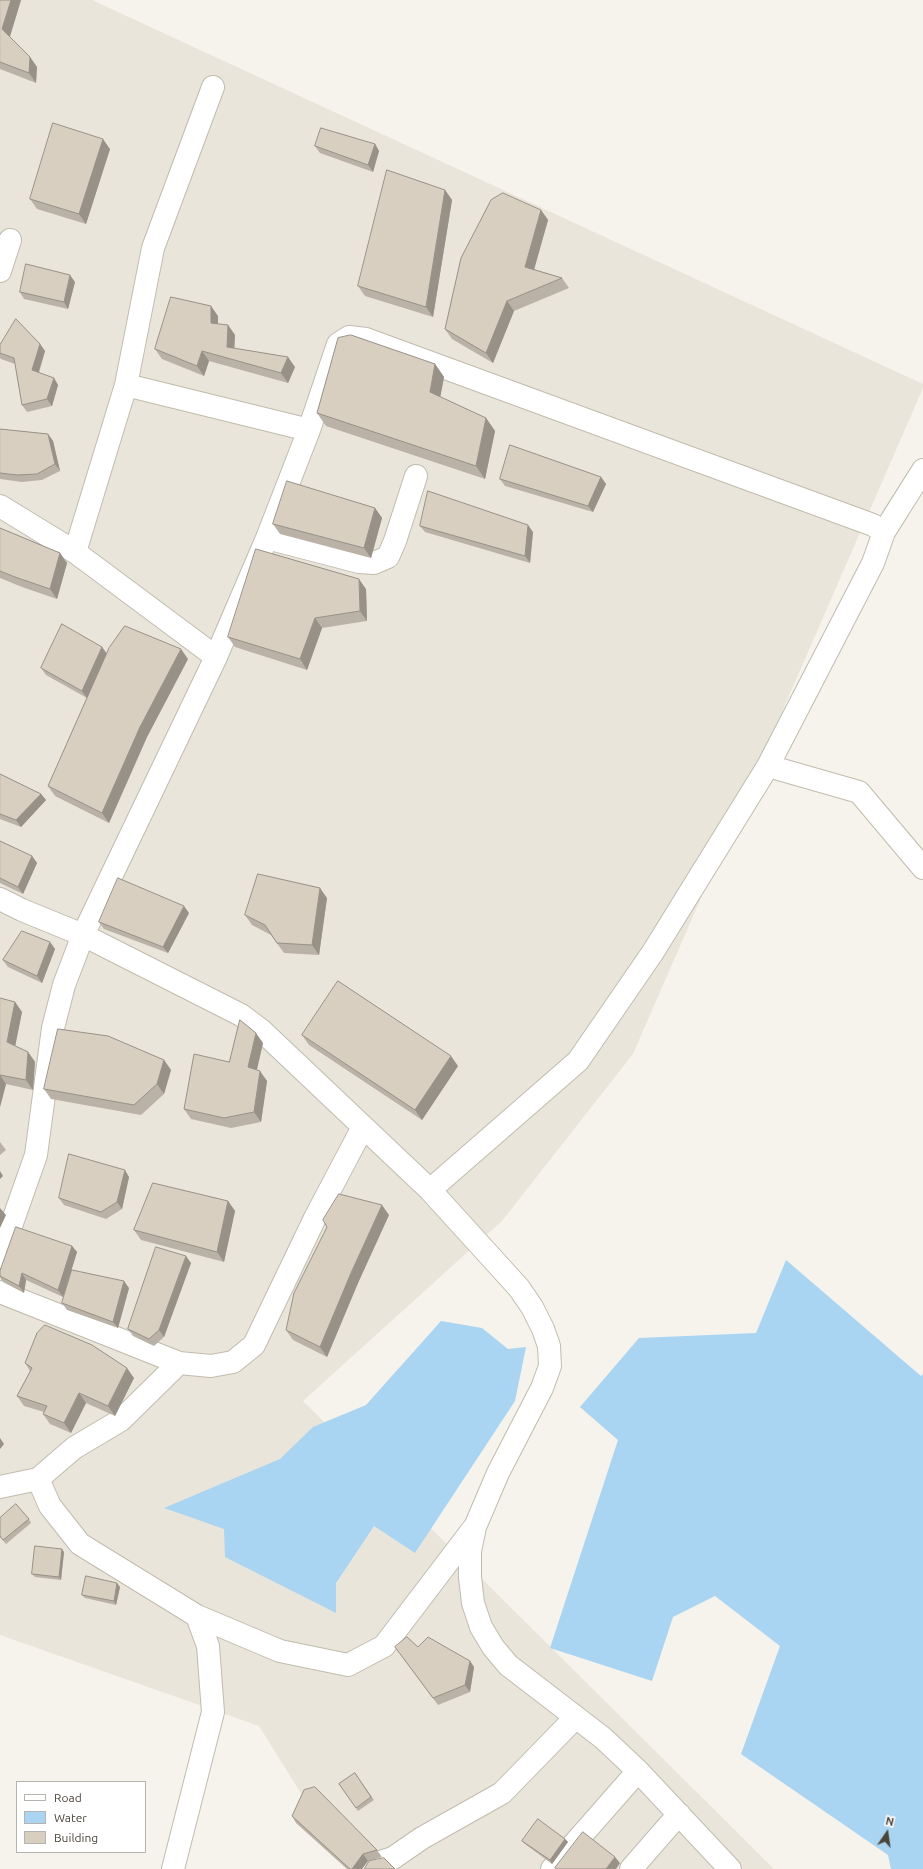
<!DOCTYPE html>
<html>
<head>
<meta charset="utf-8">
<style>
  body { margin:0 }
  #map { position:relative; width:923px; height:1869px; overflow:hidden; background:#f6f3ec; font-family:Ubuntu,sans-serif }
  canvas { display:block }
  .legend { position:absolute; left:16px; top:1781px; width:130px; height:72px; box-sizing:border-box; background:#fff; border:1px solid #b7b4b0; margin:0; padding:5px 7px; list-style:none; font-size:12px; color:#4b4439 }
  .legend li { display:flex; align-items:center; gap:8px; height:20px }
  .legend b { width:20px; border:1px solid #b7b4b0 }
  .north { position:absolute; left:867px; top:1813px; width:40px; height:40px; -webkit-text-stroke:3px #fff; paint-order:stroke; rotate:13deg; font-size:11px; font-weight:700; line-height:16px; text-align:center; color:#4b4439 }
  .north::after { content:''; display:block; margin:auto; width:14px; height:18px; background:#4b4439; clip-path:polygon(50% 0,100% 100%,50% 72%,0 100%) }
</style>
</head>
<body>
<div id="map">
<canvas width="923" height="1869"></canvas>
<ul class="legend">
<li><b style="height:5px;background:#fff"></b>Road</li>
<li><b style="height:11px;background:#a9d4f2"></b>Water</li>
<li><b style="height:11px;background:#d8cfc1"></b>Building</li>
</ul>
<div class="north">N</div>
</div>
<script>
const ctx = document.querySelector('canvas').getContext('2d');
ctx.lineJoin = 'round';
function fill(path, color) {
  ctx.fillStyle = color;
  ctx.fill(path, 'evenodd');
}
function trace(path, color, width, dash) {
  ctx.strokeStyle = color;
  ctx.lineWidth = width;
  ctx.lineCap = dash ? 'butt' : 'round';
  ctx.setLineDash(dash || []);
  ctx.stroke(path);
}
const residential = new Path2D(`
  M0 0H92L923 384V388L633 1054 502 1221 303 1401 774 1869H348L259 1726 0 1635Z`);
const water = new Path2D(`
  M786 1260 921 1376 923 1374V1869H891L888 1855 741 1754 780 1646 715 1596 673 1617 652 1681 550 1648 618 1440 580 1407 639 1338 756 1333Z
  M441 1321 482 1328 508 1349 526 1347 515 1401 415 1553 374 1526 336 1583V1613L225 1557 224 1529 164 1508 280 1459 313 1427 366 1405Z`);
const minor = new Path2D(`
  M0 271 10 240
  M126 385 309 430
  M0 506 75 552 216 657
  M267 538 359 562 374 563 388 557 395 541 416 476
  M75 552 126 385 153 248 213 87
  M768 766 859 792 923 868
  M0 899 22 910 83 935 241 1015 261 1030 430 1190 519 1288 532 1307 543 1329 549 1346 550 1366 542 1388 498 1473 475 1527 470 1551V1577L473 1603 481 1627 493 1647 508 1665 603 1738 638 1771 730 1869
  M430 1190 578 1061 653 952 768 766 873 563 884 532 923 470
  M0 1257 36 1155 53 1028 64 985 83 935 216 657 267 538 309 430 338 344 349 337 366 339 873 525 884 532
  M0 1292 179 1363 211 1366 233 1362 254 1345 315 1218 363 1127
  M38 1479 50 1506 80 1544 197 1616 280 1651 348 1665 384 1646 473 1529
  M0 1487 38 1479 74 1448 121 1420 179 1363
  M173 1869 213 1712 208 1646 197 1616
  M368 1869 371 1865 393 1858 422 1838 502 1793 575 1718
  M552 1869 638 1771
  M631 1869 679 1814`);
const wall = new Path2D(`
  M0 0H21L10 37 30 57 37 67 36 83 0 69Z
  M375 144 379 151 373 172 320 153 315 146Z
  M110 149 86 224 37 209 30 199Z
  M445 190 452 200 433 317 365 296 358 286Z
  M541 210 548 220 534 269 562 278 569 288 514 311 493 363 452 339 445 329Z
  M75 282 68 309 24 299 20 292Z
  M218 316V324L228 325 235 335 234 348 295 367 288 383 209 361 204 376 162 359 155 349Z
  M40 344 45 351 39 373 54 378 58 385 52 406 27 412 22 405 15 364 1 359 0 358V345Z
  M435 364 444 377 440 397 486 418 495 431 485 479 326 426 317 413Z
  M0 429 48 434 53 441 60 471 42 480 22 482 0 479Z
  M601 477 606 484 593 512 505 486 500 479Z
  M375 508 382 518 371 558 280 534 273 524Z
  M420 526 533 532 530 563 425 532Z
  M0 528 60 553 67 563 57 599 22 587 0 578Z
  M366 589 367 621 322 628 307 670 235 647 228 637Z
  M102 647 107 654 87 698 46 675 41 668Z
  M188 659 147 737 109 823 55 796 48 786Z
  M0 774 41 794 46 800 21 827 0 819Z
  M0 841 32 856 37 863 23 894 0 883Z
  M327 898 319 955 284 953 271 935 252 925 245 915Z
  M189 913 168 953 104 929 99 922Z
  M50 942 55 949 42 983 8 967 3 960Z
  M0 998 15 1002 22 1012 15 1046 28 1052 35 1062 33 1090 6 1084 0 1107Z
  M302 1035 458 1066 422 1120 309 1045Z
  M263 1043 257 1070 267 1081 261 1122 231 1128 191 1119 184 1109Z
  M164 1060 171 1070 164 1094 141 1115 51 1099 44 1089Z
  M0 1142 6 1150 0 1155Z
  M129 1177 122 1209 106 1219 64 1205 59 1198Z
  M228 1201 235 1211 224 1262 141 1240 134 1230Z
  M389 1215 358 1283 327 1357 293 1340 286 1330Z
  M72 1246 77 1252 63 1297 26 1280 24 1293 3 1282 0 1277V1271Z
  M191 1263 164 1337 154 1346 133 1336 128 1329Z
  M129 1288 118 1328 67 1310 62 1303Z
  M25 1363 134 1378 115 1416 86 1403 71 1433 50 1424 43 1414 44 1412 24 1406 17 1396 30 1371Z
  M0 1518 29 1519 31 1523 6 1544 0 1537Z
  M64 1552 61 1580 35 1577 32 1574Z
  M120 1587 116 1605 85 1598 82 1595Z
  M418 1647 470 1661 474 1667 470 1692 438 1705 400 1654Z
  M355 1773 374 1800 358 1811 339 1784Z
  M292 1816 377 1850 382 1857 368 1861 362 1869H347L296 1823Z
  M565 1839 568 1842 552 1864 525 1844 522 1841Z`);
const shadedWall = new Path2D(`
  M11 0H21L9 39 2 29Z
  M30 57 37 67 36 83 29 73Z
  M103 139 110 149 86 224 79 214Z
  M375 144 379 151 373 172 368 165Z
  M445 190 452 200 433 317 426 307Z
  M541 210 548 220 532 277 525 267Z
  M70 275 75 282 68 309 64 302Z
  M507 301 514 311 493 363 486 353Z
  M211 306 218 316V333L211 323Z
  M228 325 235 335 234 357 227 347Z
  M40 344 45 351 37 377 32 370Z
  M202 351 209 361 204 376 197 366Z
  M288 357 295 367 288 383 281 373Z
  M435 364 444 377 439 404 430 392Z
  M54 378 58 385 52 406 47 399Z
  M486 418 495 431 485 479 476 466Z
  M48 434 53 441 60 471 55 464Z
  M601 477 606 484 593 512 588 506Z
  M375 508 382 518 371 558 364 548Z
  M528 525 533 532 530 563 525 556Z
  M60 553 67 563 57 599 50 589Z
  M359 579 366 589 367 621 360 611Z
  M315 618 322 628 307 670 300 659Z
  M102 647 107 654 87 698 82 691Z
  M181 649 188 659 147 737 109 823 102 813 140 727Z
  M41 794 46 800 21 827 16 820Z
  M32 856 37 863 23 894 18 887Z
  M320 888 327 898 319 955 312 945Z
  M184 906 189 913 168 953 163 947Z
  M50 942 55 949 42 983 37 976Z
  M15 1002 22 1012 14 1052 7 1042Z
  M256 1033 263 1043 255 1077 248 1067Z
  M28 1052 35 1062 33 1090 26 1080Z
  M451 1056 458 1066 422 1120 415 1110Z
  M164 1060 171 1070 164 1094 157 1084Z
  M260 1071 267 1081 261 1122 254 1112Z
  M0 1075 6 1084 0 1107Z
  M125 1170 129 1177 122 1209 117 1202Z
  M0 1171 3 1176 0 1179Z
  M228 1201 235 1211 224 1262 217 1252Z
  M382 1205 389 1215 358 1283 327 1357 320 1347 351 1273Z
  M0 1208 6 1215 0 1228Z
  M72 1246 77 1252 63 1297 58 1290Z
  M186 1256 191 1263 164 1337 159 1330Z
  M22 1273 26 1280 24 1293 19 1286Z
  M124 1281 129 1288 118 1328 113 1322Z
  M127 1368 134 1378 115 1416 108 1406Z
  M79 1393 86 1403 71 1433 64 1423Z
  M0 1438 4 1444 0 1449Z
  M62 1549 64 1552 61 1580 59 1577Z
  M117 1583 120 1587 116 1605 114 1601Z
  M470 1661 474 1667 470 1692 465 1685Z
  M565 1839 568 1842 552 1864 550 1860Z
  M363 1854 368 1861 362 1869H352Z
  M615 1857 620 1863 616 1869H606Z`);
const building = new Path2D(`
  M0 0H11L2 29 30 57 29 73 0 62Z
  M53 123 103 139 79 214 30 199Z
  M321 128 375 144 368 165 315 146Z
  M387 170 445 190 426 307 358 286Z
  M503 193 541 210 525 267 562 278 507 301 486 353 445 329 461 258 491 200Z
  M26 264 70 275 64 302 20 292Z
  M171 297 211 306V323L228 325 227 347 288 357 281 373 202 351 197 366 155 349Z
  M16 319 40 344 32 370 54 378 47 399 22 405 14 358 0 353V345Z
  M351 335 435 364 430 392 486 418 476 466 317 413 338 338Z
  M0 429 48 434 55 464 37 474 17 475 0 473Z
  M510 445 601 477 588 506 500 479Z
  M287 481 375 508 364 548 273 524Z
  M428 491 528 525 525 556 420 526Z
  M0 528 60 553 50 589 15 577 0 571Z
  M256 549 359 579 360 611 315 618 300 659 228 637Z
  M62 624 102 647 82 691 41 668Z
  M125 626 181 649 140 727 102 813 48 786 109 648Z
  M0 774 41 794 16 820 0 814Z
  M0 841 32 856 18 887 0 878Z
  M258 874 320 888 312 945 277 943 265 925 245 915Z
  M118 878 184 906 163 947 99 922Z
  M22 931 50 942 37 976 3 960Z
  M338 981 451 1056 415 1110 302 1035Z
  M0 998 15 1002 7 1042 28 1052 26 1080 0 1075Z
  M240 1020 256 1033 248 1067 260 1071 254 1112 224 1118 184 1109 194 1054 229 1062Z
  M58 1029 108 1036 164 1060 157 1084 134 1105 44 1089Z
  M69 1154 125 1170 117 1202 101 1212 59 1198Z
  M153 1183 228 1201 217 1252 134 1230Z
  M339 1194 382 1205 351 1273 320 1347 286 1330 294 1293 327 1227 323 1220Z
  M16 1227 72 1246 58 1290 22 1273 19 1286 0 1276V1271Z
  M156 1247 186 1256 159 1330 149 1339 128 1329Z
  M72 1270 124 1281 113 1322 62 1303Z
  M45 1325 92 1345 127 1368 108 1406 79 1393 64 1423 43 1414 47 1406 17 1396 32 1368 25 1363 37 1333Z
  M16 1504 29 1519 3 1540 0 1536V1518Z
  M35 1546 62 1549 59 1577 32 1574Z
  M86 1576 117 1583 114 1601 82 1595Z
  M407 1637 418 1647 428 1637 470 1661 465 1685 433 1698 395 1647Z
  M355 1773 371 1797 356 1808 339 1784Z
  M315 1787 377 1850 363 1854 352 1869H350L292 1816 304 1790Z
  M538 1819 565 1839 550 1860 522 1841Z
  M583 1832 615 1857 606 1869H557L555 1868Z
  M384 1858 395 1869H364L369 1861Z`);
fill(residential, '#eae5da');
fill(water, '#a9d4f2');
trace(minor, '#c2bbae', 24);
trace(minor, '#fff', 22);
fill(wall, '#bab2a6');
fill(shadedWall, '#979187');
fill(building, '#d8cfc1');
trace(building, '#979187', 1);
</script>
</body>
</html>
